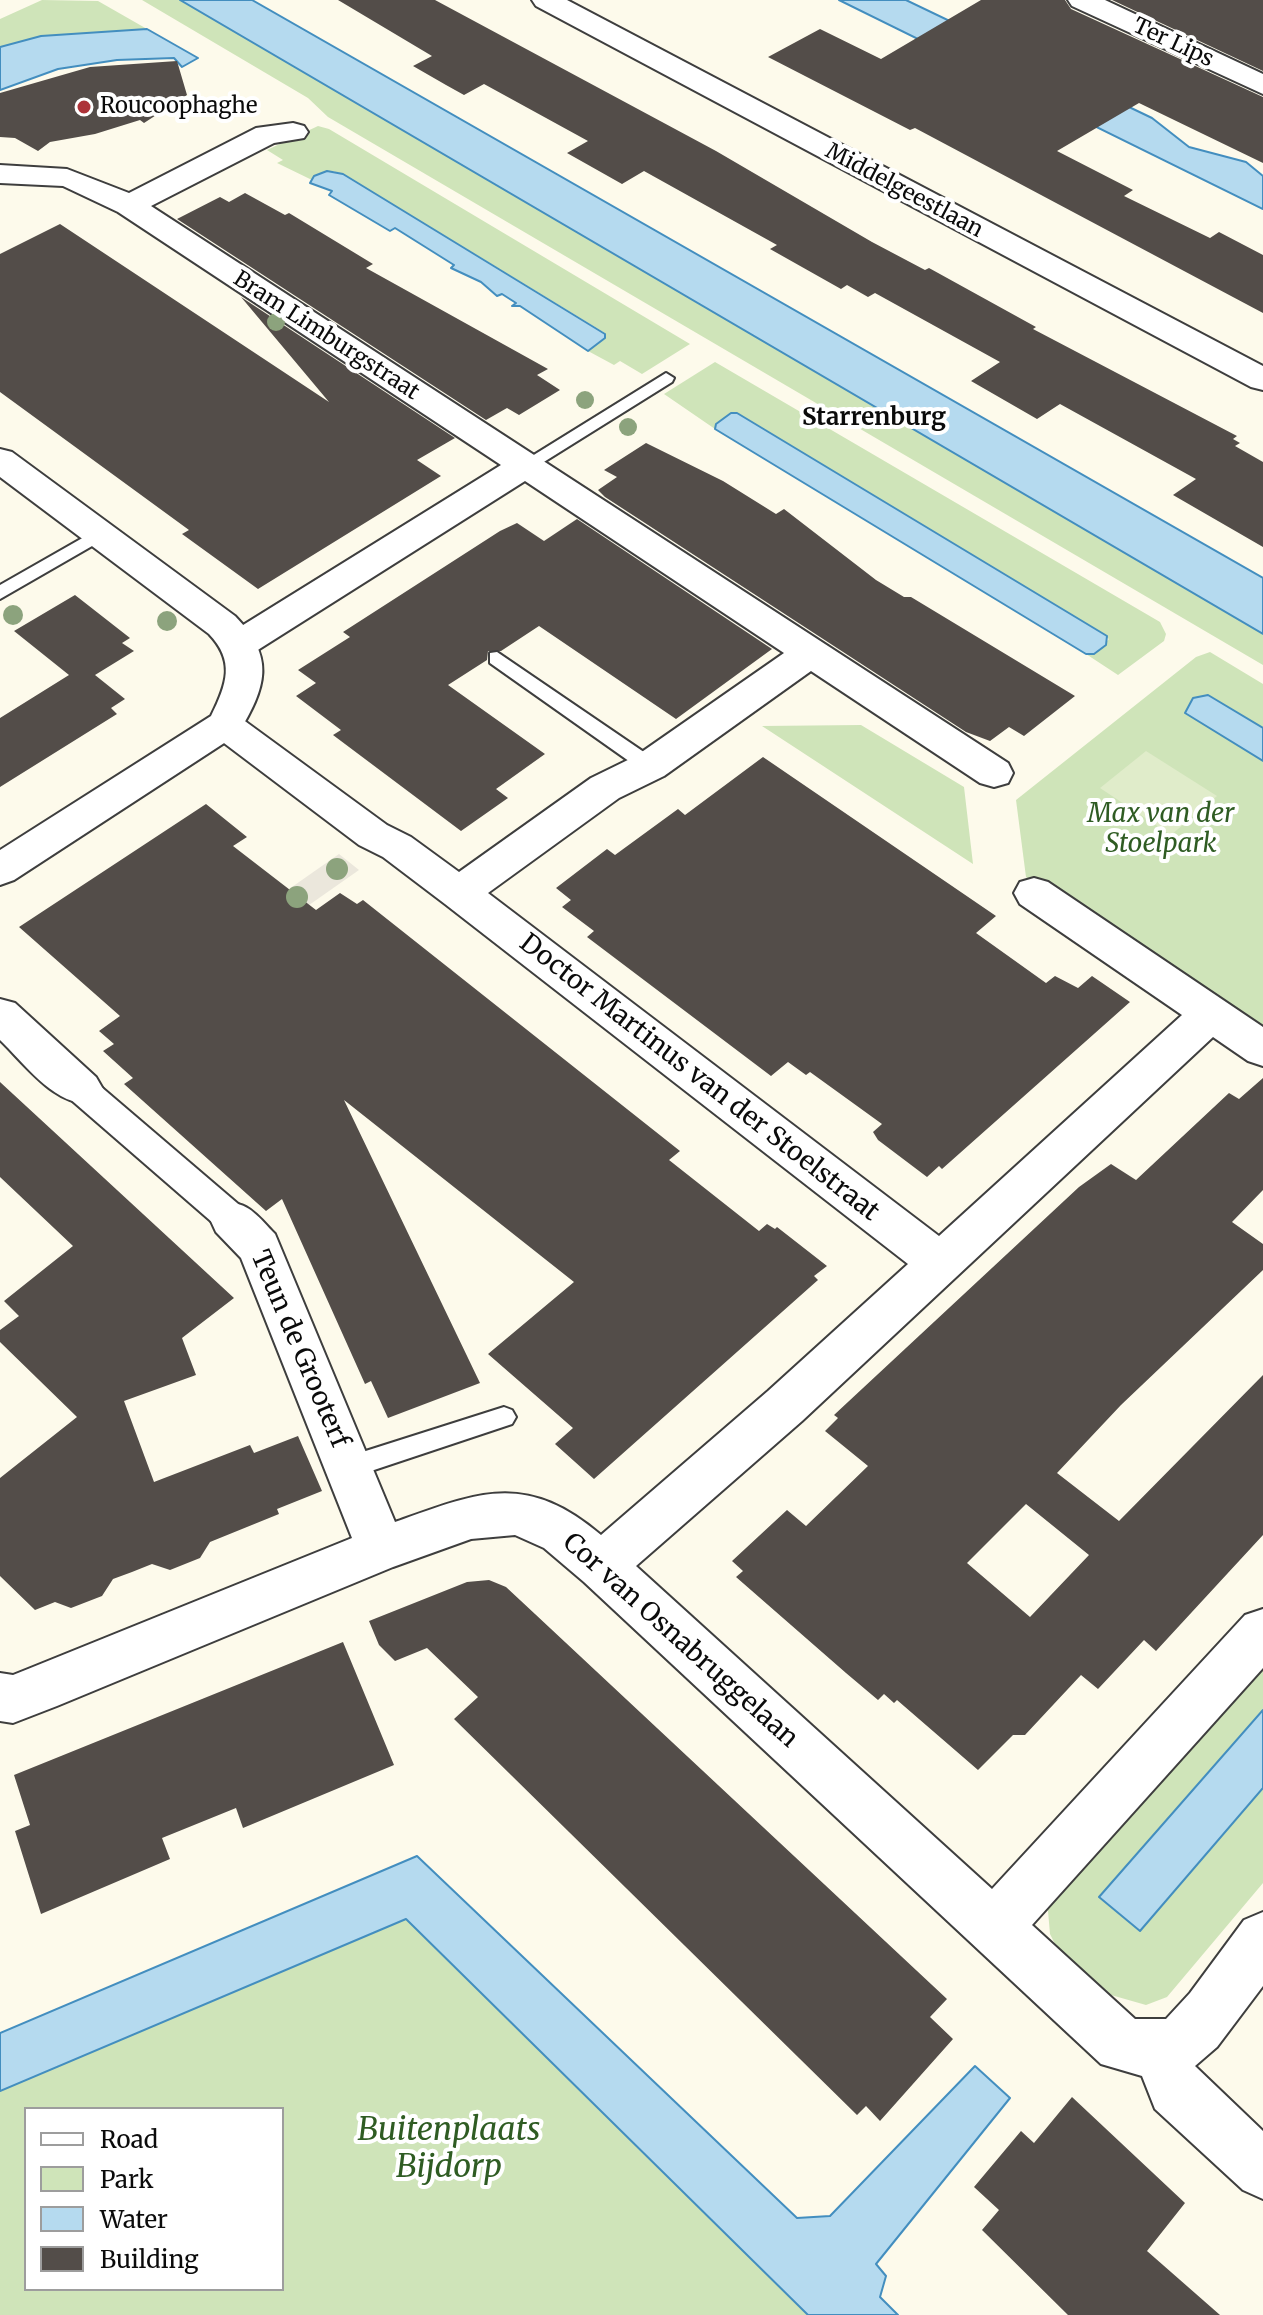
<!DOCTYPE html>
<html>
<head>
<meta charset="utf-8">
<style>
  body { margin:0 }
  #map { position:relative; width:1263px; height:2315px; overflow:hidden; background:#fdfaeb; font-family:Merriweather,serif }
  canvas { display:block }
  .legend { position:absolute; left:24px; top:2107px; width:260px; height:184px; box-sizing:border-box; background:#fff; border:2px solid #9d9d9d; margin:0; padding:10px 14px; list-style:none; font-size:24px; color:#0b0b0b }
  .legend li { display:flex; align-items:center; gap:16px; height:40px }
  .legend b { width:40px; border:2px solid #9d9d9d }
</style>
</head>
<body>
<div id="map">
<canvas width="1263" height="2315"></canvas>
<ul class="legend">
<li><b style="height:10px;background:#fff"></b>Road</li>
<li><b style="height:22px;background:#cfe4b9"></b>Park</li>
<li><b style="height:22px;background:#b5daef"></b>Water</li>
<li><b style="height:22px;background:#534d49"></b>Building</li>
</ul>
</div>
<script>
const ctx = document.querySelector('canvas').getContext('2d');
ctx.lineJoin = 'round';
function fill(path, color) {
  ctx.fillStyle = color;
  ctx.fill(path, 'evenodd');
}
function trace(path, color, width, dash) {
  ctx.strokeStyle = color;
  ctx.lineWidth = width;
  ctx.lineCap = dash ? 'butt' : 'round';
  ctx.setLineDash(dash || []);
  ctx.stroke(path);
}
function drawText(font, color, halo, rows, align = 'center') {
  ctx.font = font + ' Merriweather,serif';
  ctx.lineWidth = 8;
  ctx.setLineDash([]);
  ctx.textBaseline = 'middle';
  ctx.strokeStyle = halo;
  ctx.fillStyle = color;
  for (const [text, x, y, turn = 0] of rows) {
    ctx.save();
    ctx.translate(x, y);
    ctx.rotate((+turn || 0) * Math.PI / 180);
    ctx.textAlign = isNaN(turn) ? turn : align;
    if (halo) ctx.strokeText(text, 0, 0);
    ctx.fillText(text, 0, 0);
    ctx.restore();
  }
}
const green = new Path2D(`
  M42 0 98 1 147 29 41 36 0 47V19Z
  M142 0H180L1263 634V665L328 117 308 98Z
  M318 126 329 129 690 344 642 374 620 361 614 365 588 351 605 338V333L343 174 332 171 312 180 277 163 283 160 267 150Z
  M715 362 1160 622 1166 634 1164 641 1118 675 1086 654H1094L1109 639 731 413 716 424 715 429 664 394Z
  M1210 652 1263 684V728L1208 695 1185 713 1263 761V1025L1047 884H1036L1026 877 1016 800 1196 657Z
  M861 725 964 787 973 864 762 726Z
  M1263 1653V1710L1100 1896 1140 1931 1263 1788V1883L1167 1997 1146 2005 1111 1995 1057 1948 1050 1934 1047 1899Z
  M416 1886 856 2315H0V2057ZM26 2109H282V2289H26Z`);
const pitch = new Path2D(`
  M1146 751 1217 796 1171 835 1100 788Z`);
const plaza = new Path2D(`
  M339 854 359 870 292 917 272 901Z`);
const water = new Path2D(`
  M180 0H252L1263 578V634Z
  M839 0H906L1152 118 1189 147 1246 162 1263 176V209Z
  M147 29 198 58 182 67 174 58 117 60 58 69 0 90V47L41 36Z
  M327 171 343 174 605 334V338L588 351 520 306H512L516 303 502 294 497 296 481 282 451 268 454 265 395 228 390 231 329 195 332 191 310 183 314 176Z
  M731 413H737L1107 636 1106 645 1094 654H1086L715 429 716 424Z
  M1208 695 1263 728V761L1185 713 1193 698Z
  M1263 1710V1788L1140 1931 1099 1897Z
  M417 1856 797 2218 830 2216 975 2066 1010 2098 876 2264 886 2276 880 2297 898 2315H808L406 1919 0 2091V2033Z`);
const building = new Path2D(`
  M338 0H435L716 151 872 242 925 270 929 268 1036 327 1033 329 1237 436 1233 439 1240 443 1235 446 1263 462V547L1173 495 1196 479 1060 404 1037 419 971 381 1000 362 875 293 868 297 847 285 841 289 770 249 777 245 644 171 622 184 567 153 588 141 484 84 464 95 446 85 413 66 432 56Z
  M981 0H1065L1071 9 1263 97V163L1139 103 1057 151 1133 190 1124 196 1210 238 1219 232 1263 255V313L915 128 910 130 768 57 820 29 881 59Z
  M1112 0H1263V71Z
  M177 61 187 95 144 123 140 120 95 134 50 142 38 151 15 138 0 137V93L90 67Z
  M245 193 285 215 289 213 373 264 366 268 548 369 537 375 560 390 519 415 507 408 486 420 177 219 220 197 229 202Z
  M60 224 329 402 241 297 455 438 417 460 441 476 258 589 182 534 189 530 0 392V254Z
  M646 443 723 481 776 514 784 509 876 580 904 597H911L1075 696 1024 736 1009 727 990 741 966 732 605 497 598 490 617 477 604 470Z
  M577 519 772 649 676 719 539 626 501 651H488L487 660 448 685 545 754 496 789 508 798 461 831 333 735 341 730 296 696 316 683 298 670 350 637 343 632 500 531 517 523 544 541Z
  M75 595 130 638 122 643 134 651 95 675 125 699 111 708 117 714 0 787V718L69 675 14 631Z
  M763 757 996 916 976 933 1046 983 1055 976 1078 988 1092 976 1130 1002 942 1169 939 1166 927 1177 878 1140 873 1132 882 1124 810 1072 806 1075 788 1062 771 1076 587 937 594 931 562 907 571 900 556 888 607 849 615 855 678 809 685 815Z
  M206 804 247 837 233 846 316 910 340 893 357 904 363 900 680 1151 669 1160 759 1231 767 1224 775 1229 777 1227 827 1266 814 1276 818 1280 594 1479 555 1444 573 1428 488 1354 574 1282 344 1100 480 1383 388 1418 371 1381 365 1384 282 1199 266 1211 124 1084 133 1078 103 1051 114 1044 99 1031 120 1016 19 927Z
  M1263 1078V1190L1232 1222 1263 1244V1270L1121 1405 1057 1473 1119 1521 1263 1375V1535L1156 1651 1144 1640 1098 1689 1081 1675 1025 1735H1013L978 1770 897 1700 894 1703 884 1694 878 1700 846 1673 736 1577 743 1571 732 1561 787 1510 806 1526 868 1466 825 1431 838 1418 834 1415 1079 1187 1111 1164 1136 1180 1229 1093 1239 1099ZM1026 1504 1089 1555 1030 1617 967 1563Z
  M0 1082 234 1298 182 1338 196 1375 124 1401 154 1482 250 1445 254 1453 298 1436 322 1491 277 1509 279 1514 210 1542 200 1558 170 1570 152 1564 132 1572 113 1579 102 1596 71 1608 55 1602 35 1610 0 1576V1478L77 1417 0 1342V1330L19 1316 4 1301 73 1246 0 1177Z
  M489 1580 506 1587 535 1614 947 1999 930 2017 953 2039 880 2121 866 2106 857 2115 454 1719 478 1697 427 1648 395 1661 379 1645 369 1621 467 1582Z
  M343 1642 394 1765 243 1828 236 1808 162 1838 170 1859 41 1914 15 1831 30 1825 14 1775Z
  M1072 2097 1185 2203 1147 2251 1220 2315H1068L982 2230 999 2210 974 2187 1021 2131 1034 2143Z`);
const service = new Path2D(`
  M666 373 674 378 672 382 531 470H519L516 466Z
  M100 528 106 530V538L0 599V585Z
  M497 652 657 761 660 766 657 771H643L490 663V653Z
  M504 1407 512 1410 516 1417 512 1424 350 1478 341 1475 338 1467 341 1459 350 1456Z`);
const pedestrian = new Path2D(`
  M81 1076 93 1080 244 1209 249 1219 244 1229 232 1233 220 1229 69 1098 64 1089 69 1080Z`);
const minor = new Path2D(`
  M1068 0H1105L1263 74V94L1072 6Z
  M293 123 304 126 308 132 304 138 274 143 151 206 1008 763 1013 773 1008 783 994 787 980 783 811 671 664 776 619 798 488 893 939 1236 1182 1015 1020 904 1014 893 1020 882 1034 878 1048 882 1263 1027V1066L1248 1061 1213 1037 802 1421 636 1566 992 1889 1245 1615 1263 1609V1668L1032 1925 1135 2019H1166L1190 1993 1244 1920 1263 1912V1986L1217 2047 1195 2066 1263 2131V2199L1243 2190 1155 2109 1142 2076 1101 2064 584 1582 544 1548 515 1535 471 1539 393 1567 57 1706 13 1723 0 1721V1673L13 1675 28 1669 352 1538 241 1258 216 1232 210 1219 216 1206C244 1196 256 1214 275 1234L395 1522C479 1492 525 1471 601 1535L768 1391 908 1264 445 904 383 857 359 845 212 734 206 725 212 716 225 712 238 716 387 825 411 837 459 872 591 778 636 756 784 653 525 481 253 653 240 657 227 653 221 644 227 635 501 465 118 212 63 186 0 183V165L67 169 129 193 256 128Z
  M0 999 15 1003 96 1077 103 1089 96 1101C60 1113 25 1064 0 1040Z`);
const tertiary = new Path2D(`
  M532 0H567L1263 366V390L1251 387 536 6Z
  M0 449 12 452 235 616C276 658 266 687 238 734L14 880 0 885V850L211 716C227 684 235 661 209 634L0 477Z`);
const trees = [
  [276,322,9],
  [585,400,9],
  [628,427,9],
  [13,615,10],
  [167,621,10],
  [337,869,11],
  [297,897,11]
];
const markers = [
  [84,107,8,"#ad3238"]
];
const farStreetnames = [
  ["Ter Lips",1173,43,25],
  ["Middelgeestlaan",904,191,28],
  ["Bram Limburgstraat",326,336,33]
];
const farPoinames = [
  ["Roucoophaghe",100,107]
];
const farNeighbourhoodnames = [
  ["Starrenburg",874,418]
];
const parkNames = [
  ["Max van der",1161,815],
  ["Stoelpark",1161,845]
];
const streetNames = [
  ["Doctor Martinus van der Stoelstraat",699,1078,38],
  ["Teun de Grooterf",299,1349,67],
  ["Cor van Osnabruggelaan",680,1641,42]
];
const nearParknames = [
  ["Buitenplaats",449,2131],
  ["Bijdorp",449,2168]
];
fill(green, '#cfe4b9');
fill(pitch, '#e0ecca');
fill(plaza, '#ebe7dc');
fill(water, '#b5daef');
trace(water, '#438ebf', 2);
fill(building, '#534d49');
trace(service, '#3e3e3e', 4);
trace(pedestrian, '#3e3e3e', 4);
trace(minor, '#3e3e3e', 4);
trace(tertiary, '#3e3e3e', 4);
fill(service, '#fff');
fill(pedestrian, '#fff');
fill(minor, '#fff');
fill(tertiary, '#fff');
ctx.fillStyle = '#8ca37d';
for (const [x, y, r] of trees) {
  ctx.beginPath();
  ctx.arc(x, y, r, 0, 2 * Math.PI);
  ctx.fill();
}
for (const [x, y, r, color] of markers) {
  const dot = new Path2D();
  dot.arc(x, y, r, 0, 2 * Math.PI);
  ctx.fillStyle = color;
  ctx.fill(dot);
  trace(dot, '#fff', 3);
}
drawText('22px', '#0b0b0b', '#fff', farStreetnames);
drawText('22px', '#0b0b0b', '#fff', farPoinames, 'left');
drawText('bold 24px', '#0b0b0b', '#fff', farNeighbourhoodnames);
drawText('italic 26px', '#2f5c23', '#fff', parkNames);
drawText('26px', '#0b0b0b', '#fff', streetNames);
drawText('italic 32px', '#2f5c23', '#fff', nearParknames);
</script>
</body>
</html>
